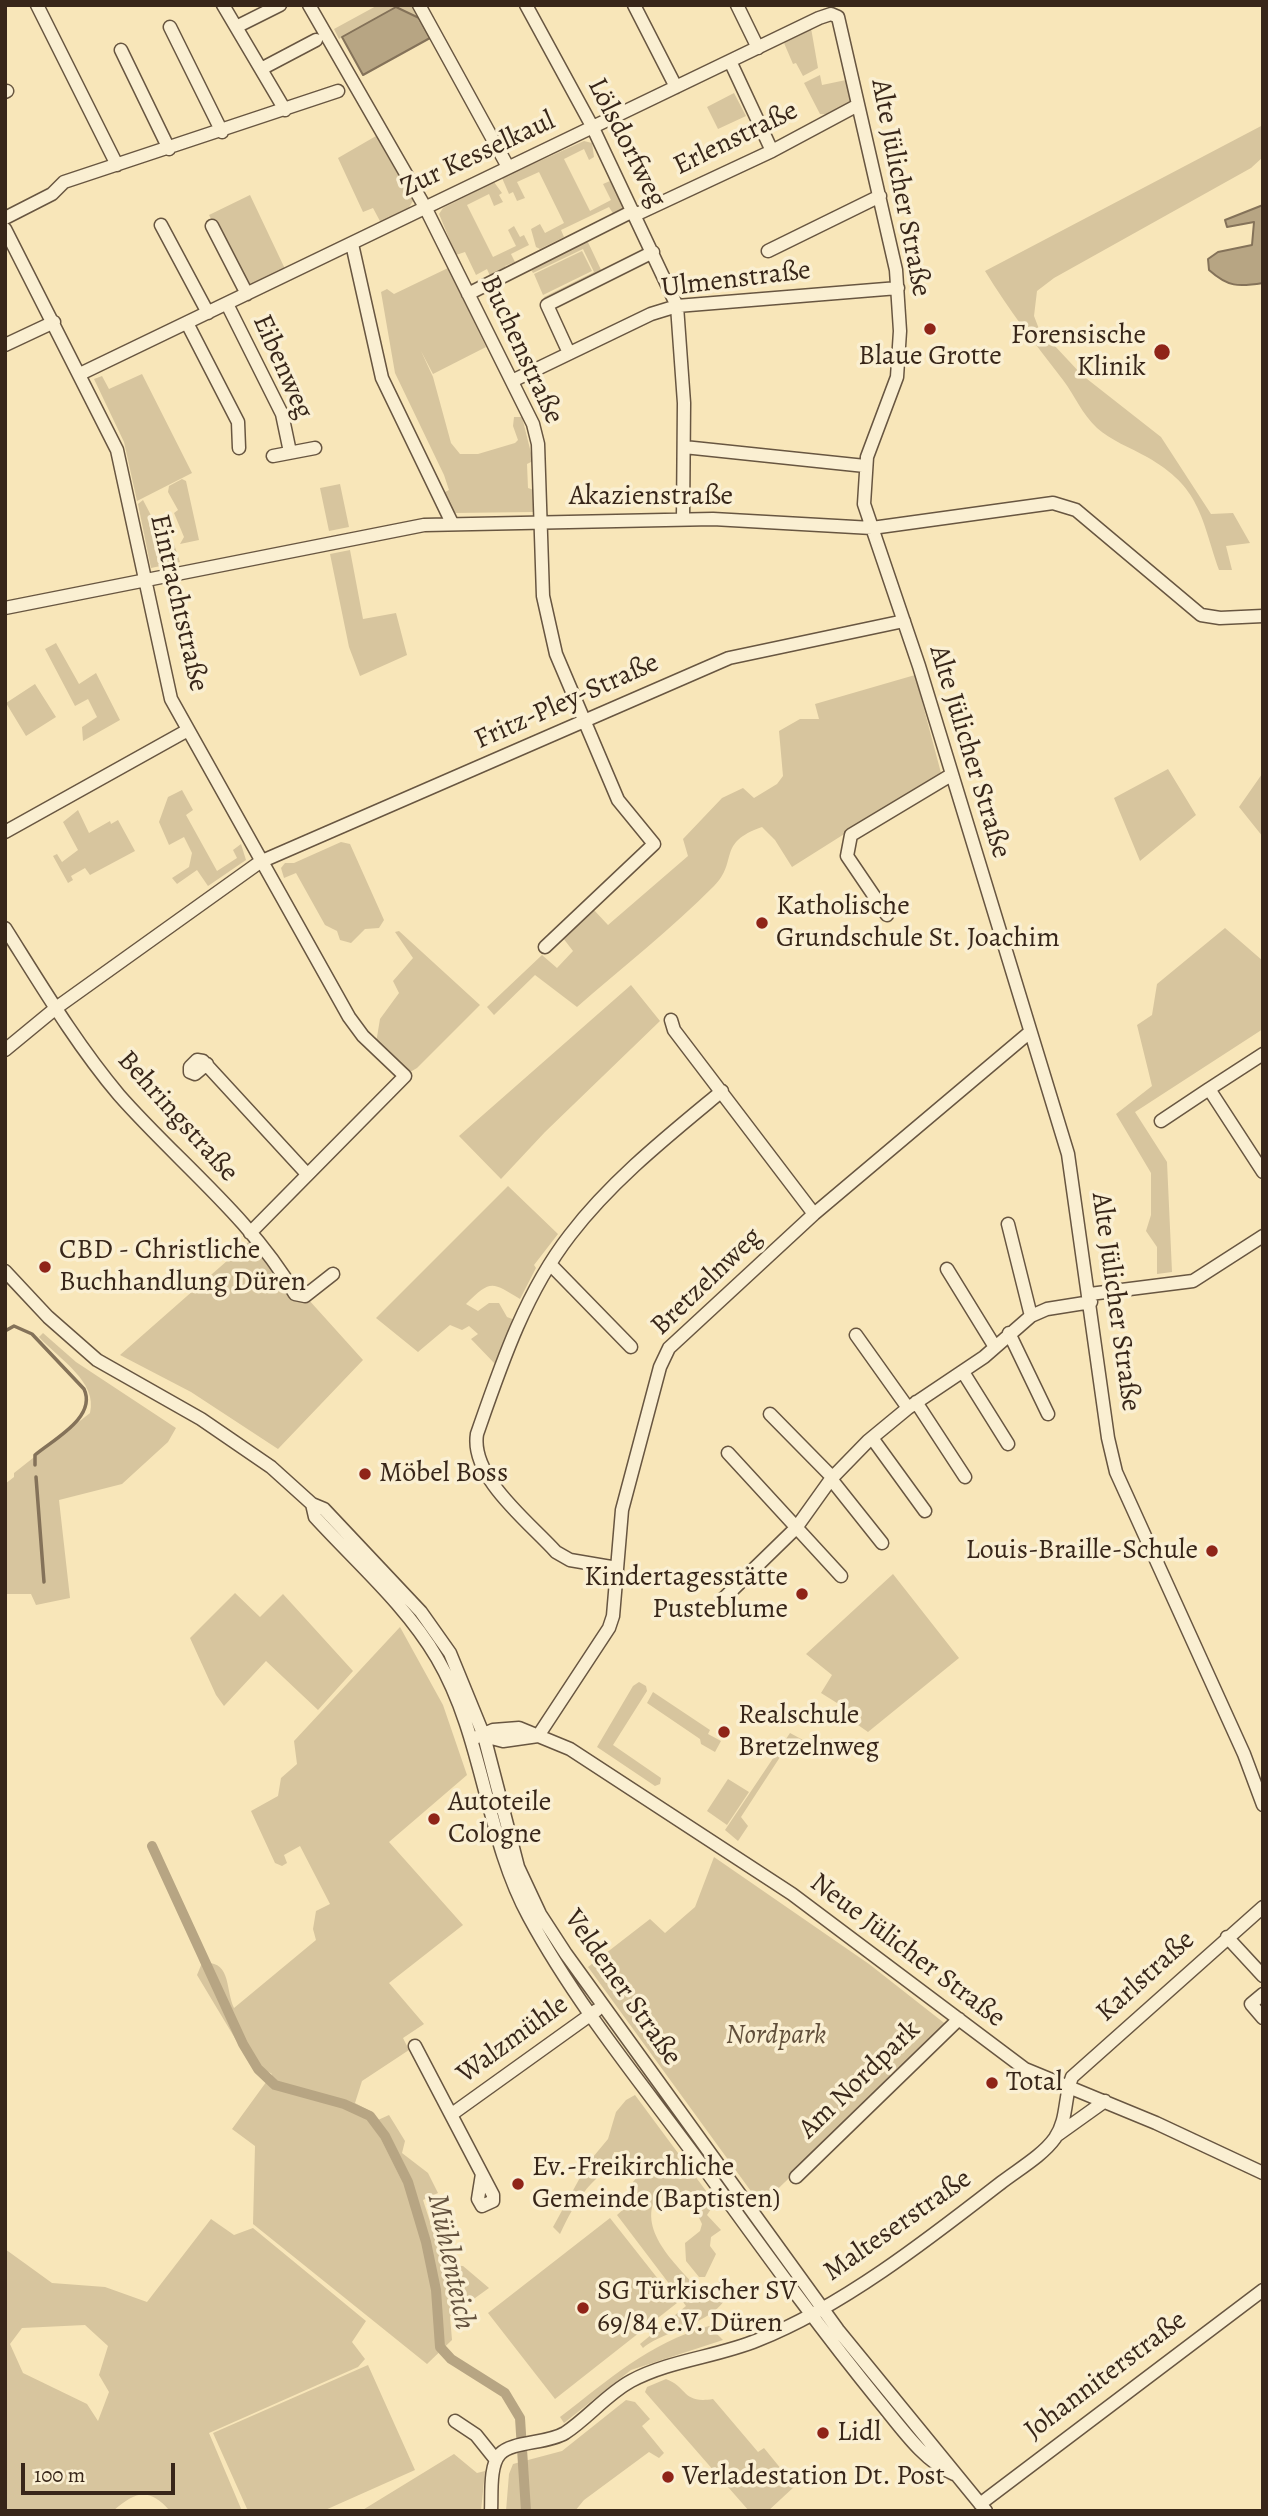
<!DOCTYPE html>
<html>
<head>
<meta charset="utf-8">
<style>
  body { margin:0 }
  #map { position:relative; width:1268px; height:2516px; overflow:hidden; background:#f8e6b9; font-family:Alegreya,serif }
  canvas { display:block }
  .frame { position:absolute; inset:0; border:7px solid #382619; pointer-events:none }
  .scale { position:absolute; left:21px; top:2463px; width:154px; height:32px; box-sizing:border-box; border:4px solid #382619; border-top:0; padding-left:9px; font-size:21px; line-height:24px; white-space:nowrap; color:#382619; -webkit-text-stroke:5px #faefd2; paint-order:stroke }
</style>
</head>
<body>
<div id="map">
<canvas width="1268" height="2516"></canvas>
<div class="frame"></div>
<div class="scale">100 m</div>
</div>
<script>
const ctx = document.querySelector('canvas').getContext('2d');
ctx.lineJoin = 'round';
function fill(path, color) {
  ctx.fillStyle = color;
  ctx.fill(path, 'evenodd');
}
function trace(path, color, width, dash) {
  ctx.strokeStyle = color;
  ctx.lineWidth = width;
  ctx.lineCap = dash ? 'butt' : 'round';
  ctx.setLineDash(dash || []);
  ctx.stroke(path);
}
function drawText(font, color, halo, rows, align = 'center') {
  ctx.font = font + ' Alegreya,serif';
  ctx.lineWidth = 7;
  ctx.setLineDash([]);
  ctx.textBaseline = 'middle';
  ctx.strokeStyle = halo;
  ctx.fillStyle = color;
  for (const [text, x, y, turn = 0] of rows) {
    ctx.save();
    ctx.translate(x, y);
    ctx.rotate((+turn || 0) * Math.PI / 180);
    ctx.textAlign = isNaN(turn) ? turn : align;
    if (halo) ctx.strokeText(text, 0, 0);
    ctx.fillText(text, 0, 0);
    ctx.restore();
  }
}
const green = new Path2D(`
  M378 5H411L419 18 396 7 339 39 334 29Z
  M811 28 818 68 803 76 796 63 793 64 784 43Z
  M820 75 822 85 846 80 852 105 834 115 820 114 804 83Z
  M734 93 746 116 718 129 707 107Z
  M1263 125V157L1251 168 1054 278 1037 291 1034 316 1039 329 1082 375 1161 437 1211 514 1233 513 1250 543 1226 546 1232 570H1219C1201 517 1200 487 1147 457 1131 448 1110 440 1097 428 1082 414 1075 396 1063 380 1035 344 1009 310 985 271Z
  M376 136 413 201 408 209 381 223 373 208 363 212 338 158Z
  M584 141 592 143 594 157 589 160 584 149 564 159 590 211 611 200 603 184 610 181 624 208 614 215 609 207 561 230 564 237 540 249 536 247 531 229 540 224 545 233 564 223 539 172 517 182 525 198 517 201 513 192 509 194 502 178Z
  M494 182 502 193 499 195 503 202 494 206 489 194 467 205 493 257 516 246 508 230 514 226 520 237 524 235 529 245 511 254 515 262 505 266 508 271 490 276 487 269 476 275 465 252 456 255 439 214 443 208Z
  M250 195 286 271 246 289 209 215Z
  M586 238 603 274 546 301 544 297 594 272 583 249 533 273 529 266Z
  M582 251 592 271 543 295 534 274Z
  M448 268 486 347 433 374 421 351 433 377 451 443 460 454H478L515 443 518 440 513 426 514 417H522L533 461 527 464 528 488 534 490 533 512 453 513 443 493 449 490 444 475 395 373 381 292 387 289 394 294Z
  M142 374 192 473 137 501 124 442 94 379 102 376 109 389Z
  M182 479 186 481 199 540 180 544 184 537 174 513 178 510 168 492 169 486Z
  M340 484 349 527 329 531 320 488Z
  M143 500 154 521 149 525 160 550 174 544 180 562 151 568 138 504Z
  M350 550 363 619 396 613 407 655 360 676 349 647 330 554Z
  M56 643 79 684 96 673 120 720 83 741 82 727 97 717 88 699 75 706 45 649Z
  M915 675 941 773 792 867 775 840 762 827C716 843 739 861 714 886 671 929 623 967 577 1007L535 975 494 1015 487 1007 542 955 557 968 573 951 563 938 593 909 608 925 688 856 683 839 722 798 743 788 754 798 777 784 783 776 779 731 800 719H819L815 704Z
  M35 684 56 717 26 736 6 703Z
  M1168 769 1196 815 1140 861 1114 798Z
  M1262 774 1263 775V837L1239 807Z
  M182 790 193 810 186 815 217 871 237 858 233 850 241 844 246 860 208 886 197 870 177 884 172 878 189 867 192 853 184 837 169 845 159 822 168 797Z
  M78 810 89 833 110 821 111 824 118 820 135 851 90 875 85 868 71 876 73 880 68 883 53 856 57 854 62 862 78 850 63 822Z
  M341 842 350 844 384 920 379 928 365 929 351 943 340 940 337 931 325 925 296 873 284 878 281 868 285 863H294Z
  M1225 928 1263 961V1029L1135 1112 1167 1162 1172 1272 1157 1274V1247L1146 1231 1151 1215V1173L1116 1114 1152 1086 1137 1025 1152 1015 1157 984Z
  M399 931 480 1005 417 1068 405 1075 375 1049 380 1019 399 993 393 981 413 958 395 932Z
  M631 985 660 1021 545 1132 501 1179 459 1136Z
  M508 1186 558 1234 534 1265 536 1268 520 1299C492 1282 491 1279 466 1304L478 1311 489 1303H499L507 1317 515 1320 497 1366 471 1339 478 1334 469 1326 462 1330 450 1325 418 1352 376 1318Z
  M253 1238 363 1360 278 1449 191 1392 120 1355Z
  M43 1333 76 1362 176 1428 168 1442 122 1484 59 1500 70 1598 36 1605 31 1594H5V1484L14 1477V1473L90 1413C98 1382 59 1359 39 1337Z
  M893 1574 959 1658 868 1732 858 1725 861 1718 821 1693 832 1675 806 1654Z
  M235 1593 260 1617 283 1594 353 1671 318 1710 266 1661 224 1706 216 1695 190 1638Z
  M400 1627 443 1705 467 1775 389 1842 463 1925 389 1983 424 2024 403 2038 409 2050 362 2081 355 2103 372 2112 378 2120 389 2115 405 2141 402 2153 428 2173 438 2193 423 2200 444 2265 463 2266 489 2288 450 2316 452 2340 427 2364 253 2224 255 2146 232 2129 272 2074 248 2060 197 1975 202 1963C232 1960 225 1989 234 2008L316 1940 313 1929 316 1911 330 1904 300 1846 284 1855 287 1863 282 1866 275 1863 251 1811 278 1796 281 1778 297 1764 294 1741Z
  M639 1682 646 1686 647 1691 613 1745 661 1778 660 1784 655 1786 597 1747 633 1686Z
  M653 1692 710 1730 708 1734 721 1741 715 1752 701 1744 700 1739 647 1703Z
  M790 1733 803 1740 792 1757 782 1754 741 1817 748 1826 738 1841 725 1830Z
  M728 1779 749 1792 727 1825 707 1811Z
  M714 1857 869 1964 948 2026 761 2205 588 1967 650 1919 665 1933 695 1907Z
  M635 2095 715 2203 707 2215 721 2230 711 2237 710 2246 716 2254 705 2277H699L686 2261 685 2243 700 2231 702 2224 686 2190 679 2195 658 2193C635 2229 676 2264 699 2290L708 2292 724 2278 730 2286C724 2323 669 2327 643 2348L640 2344 686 2306 617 2215 635 2199 633 2182 640 2173 636 2164 622 2152H614C612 2167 594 2179 585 2191 574 2205 567 2219 560 2234L553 2227 588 2163 608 2139 616 2112 626 2100Z
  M610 2218 677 2303 555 2399 488 2313Z
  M211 2219 234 2235 253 2228 366 2321 352 2342 365 2359 358 2367 209 2433 242 2511H170C149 2487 136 2491 113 2511H5V2249L52 2283 105 2287 147 2302ZM85 2325 108 2346 99 2375 109 2392 98 2421 87 2404 23 2373 10 2344 22 2328Z
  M709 2326 723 2340 631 2370 564 2423 560 2417C610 2379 647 2344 709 2326Z
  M368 2365 415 2470 323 2511H248L213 2433Z
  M666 2379C688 2387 682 2404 713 2399L758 2452 764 2448 795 2486 768 2511H749L645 2392 647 2387Z
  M626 2400 635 2402 650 2419 642 2426 664 2453 659 2458 649 2452 584 2500 575 2511H506L509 2474 513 2464 562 2451Z
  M454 2454 477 2473 485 2471 481 2511H361Z`);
const water = new Path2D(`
  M396 7 419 18 430 38 363 75 342 37Z
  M1263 205V283C1238 287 1228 287 1209 270L1208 259 1218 252 1252 245 1254 222 1227 227 1225 220Z`);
const stream = new Path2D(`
  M5 1331 14 1326 32 1334 84 1389C97 1417 54 1439 35 1455V1465
  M36 1477 44 1582`);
const canal = new Path2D(`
  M152 1846 243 2044 258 2069 275 2085 344 2104 370 2116 385 2136 408 2182 426 2242 436 2290 440 2347 451 2359 505 2393 520 2418 526 2511`);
const minor = new Path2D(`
  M37 5 117 165
  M223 5 285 110
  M309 5 425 207 533 424 538 444 543 596 556 654 618 800 654 844 545 947
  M419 5 508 167
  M526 5 593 128 677 306 684 403 683 519
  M634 5 676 87
  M737 5 758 48
  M170 27 222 132
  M236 27 280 5
  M121 50 169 149
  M730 61 772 151
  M261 69 316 40
  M5 92 7 91
  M635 215 772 151 858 105
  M5 218 52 194 64 182 338 91
  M161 225 208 313
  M212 226 247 294
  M5 229 117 450 171 699 349 1017 363 1036 405 1076 250 1233
  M352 244 382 378 452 523
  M768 251 880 196
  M468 294 633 211
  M227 304 282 414 290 452
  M187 323 238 422 239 448
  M5 345 54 322
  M569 353 547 305 653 252
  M80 374 819 18 831 14 838 17 896 270 900 331 897 377 867 457 864 504 919 666 1068 1154 1108 1438 1116 1472 1244 1754 1263 1805
  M512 381 651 314 677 306 898 288
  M684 447 865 466
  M273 456 315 448
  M5 608 424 525 713 519 872 528 1053 503 1076 510 1201 615 1220 618 1263 616
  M5 832 188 730
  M887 915 847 856 851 835 951 775
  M5 928C41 985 76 1044 119 1095 177 1161 251 1218 295 1294L305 1296 333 1274
  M671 1020 674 1030 814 1214
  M5 1050 56 1008 260 862 729 658 904 621
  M207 1064 195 1074 190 1072V1067L197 1060 203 1061 307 1174
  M1209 1089 1263 1054
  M1161 1121 1209 1089 1263 1172
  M1008 1224 1031 1316
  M550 1264 631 1347
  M947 1269 995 1347
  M5 1271 48 1317 97 1360 201 1419 271 1467 312 1504 324 1509 421 1612 450 1653 484 1736 518 1867 540 1914 566 1954 838 2330 986 2511
  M1090 1294 1193 1281 1263 1236
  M1009 1333 1048 1414
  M856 1335 908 1408
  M963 1372 1008 1444
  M916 1402 965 1477
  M770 1414 833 1478
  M872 1438 925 1511
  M728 1453 841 1576
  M831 1479 882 1543
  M312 1504 315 1517C356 1562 406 1605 437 1658 484 1738 485 1836 529 1917 581 2013 654 2098 717 2186 770 2259 822 2331 879 2401 900 2426 923 2461 954 2474
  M617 1568 570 1560 556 1552C529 1522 470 1477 477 1434 501 1365 525 1293 570 1235 612 1180 669 1135 722 1091
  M722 1600 796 1528 831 1479 868 1441 908 1408 984 1357 1031 1316 1047 1309 1091 1302
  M484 1736 503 1741 538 1736
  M538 1736 609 1628 613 1616 622 1510 660 1367 669 1348 814 1214 1030 1032
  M477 1737 493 1730 519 1728 570 1749 792 1894 1025 2069 1156 2123 1263 2173
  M1227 1937 1263 1976
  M1263 1994 1251 2004 1263 2018
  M415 2046 493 2195V2201L482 2206 478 2199 482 2174
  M452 2114 597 2010
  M1056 2136 1105 2101
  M796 2177 959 2019
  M455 2421 476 2435 496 2460
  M980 2504 1263 2290
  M491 2511C492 2495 489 2466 500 2454 512 2441 547 2444 565 2433 588 2418 607 2394 631 2381 670 2360 717 2357 758 2340 842 2307 930 2238 1002 2182 1019 2169 1043 2155 1055 2138 1068 2119 1064 2097 1072 2077L1263 1907`);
const markers = [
  [930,329,7,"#8f2418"],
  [1162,352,9,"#8f2418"],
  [762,923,7,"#8f2418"],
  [45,1267,7,"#8f2418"],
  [365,1474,7,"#8f2418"],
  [1212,1551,7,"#8f2418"],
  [802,1594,7,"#8f2418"],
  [724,1732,7,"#8f2418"],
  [434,1819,7,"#8f2418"],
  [992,2083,7,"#8f2418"],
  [518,2184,7,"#8f2418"],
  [583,2308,7,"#8f2418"],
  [823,2433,7,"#8f2418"],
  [668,2477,7,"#8f2418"]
];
const streetNames = [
  ["Erlenstraße",736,139,-26],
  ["Lölsdorfweg",626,143,63],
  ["Zur Kesselkaul",478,155,-25],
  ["Alte Jülicher Straße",900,188,79],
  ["Ulmenstraße",736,280,-7],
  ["Buchenstraße",521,350,65],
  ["Eibenweg",282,367,66],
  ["Akazienstraße",651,497],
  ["Eintrachtstraße",178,603,77],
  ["Fritz-Pley-Straße",567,702,-24],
  ["Alte Jülicher Straße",969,752,73],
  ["Behringstraße",177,1117,48],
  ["Bretzelnweg",707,1282,-44],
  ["Alte Jülicher Straße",1115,1302,82],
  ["Neue Jülicher Straße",907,1951,37],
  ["Karlstraße",1146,1977,-42],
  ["Veldener Straße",622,1988,55],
  ["Walzmühle",513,2040,-36],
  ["Am Nordpark",860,2080,-44],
  ["Malteserstraße",898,2226,-35],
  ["Johanniterstraße",1106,2376,-37]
];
const poiNames = [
  ["Forensische",1146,336,"right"],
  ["Klinik",1146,368,"right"],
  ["Blaue Grotte",930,357,"center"],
  ["Katholische",776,907],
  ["Grundschule St. Joachim",776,939],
  ["CBD - Christliche",59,1251],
  ["Buchhandlung Düren",59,1283],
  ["Möbel Boss",379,1474],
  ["Louis-Braille-Schule",1198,1551,"right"],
  ["Kindertagesstätte",788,1578,"right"],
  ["Pusteblume",788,1610,"right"],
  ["Realschule",738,1716],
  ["Bretzelnweg",738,1748],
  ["Autoteile",448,1803],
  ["Cologne",448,1835],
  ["Total",1006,2083],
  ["Ev.-Freikirchliche",532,2168],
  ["Gemeinde (Baptisten)",532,2200],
  ["SG Türkischer SV",597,2292],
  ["69/84 e.V. Düren",597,2324],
  ["Lidl",837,2433],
  ["Verladestation Dt. Post",682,2477]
];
const parkNames = [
  ["Nordpark",776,2036]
];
const waterNames = [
  ["Mühlenteich",450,2262,78]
];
fill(green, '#d7c59e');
fill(water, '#b7a583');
trace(water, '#847259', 2);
trace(stream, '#847259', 3.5);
trace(canal, '#b7a583', 10);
trace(minor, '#685641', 15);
trace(minor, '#faefd2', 12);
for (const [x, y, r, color] of markers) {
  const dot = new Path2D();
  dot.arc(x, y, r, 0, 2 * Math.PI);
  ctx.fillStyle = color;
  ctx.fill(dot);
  trace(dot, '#faefd2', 2.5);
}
drawText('28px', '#382619', '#faefd2', streetNames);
drawText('28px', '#382619', '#faefd2', poiNames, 'left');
drawText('italic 28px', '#604e3a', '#faefd2', parkNames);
drawText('italic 30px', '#64523e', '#faefd2', waterNames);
</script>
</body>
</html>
